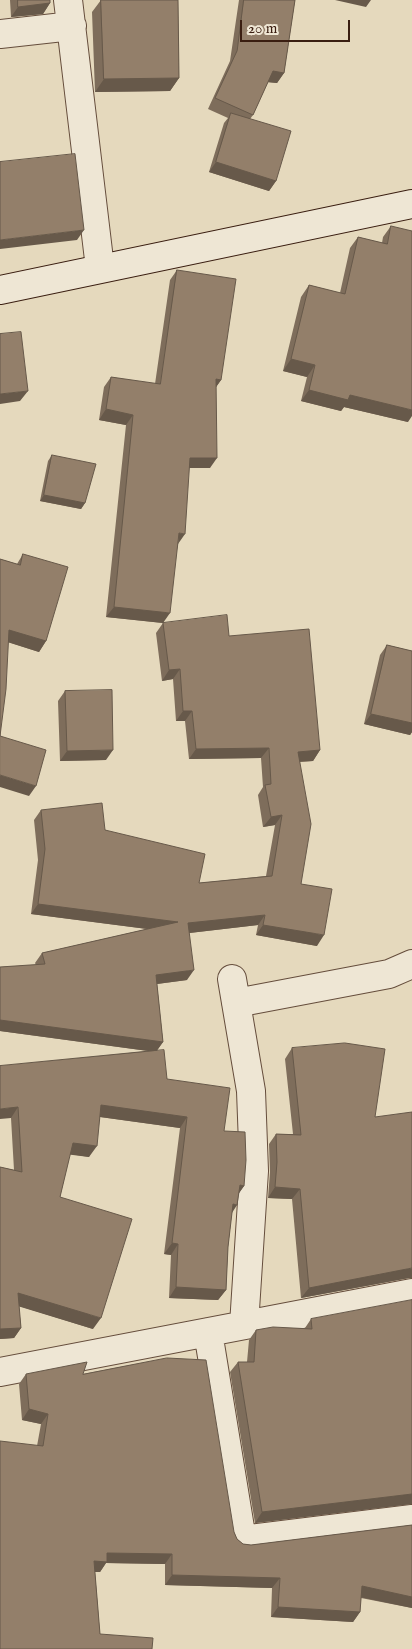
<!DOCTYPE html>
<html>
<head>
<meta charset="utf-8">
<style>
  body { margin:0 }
  #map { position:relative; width:412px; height:1649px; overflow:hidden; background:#e5d9bd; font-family:"IM FELL English",serif }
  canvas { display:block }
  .scale { position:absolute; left:240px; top:20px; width:110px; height:22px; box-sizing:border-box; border:2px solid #3a1e11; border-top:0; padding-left:6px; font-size:15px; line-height:18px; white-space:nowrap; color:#3a1e11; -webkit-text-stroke:4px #eee6d4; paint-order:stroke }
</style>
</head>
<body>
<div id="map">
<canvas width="412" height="1649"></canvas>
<div class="scale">20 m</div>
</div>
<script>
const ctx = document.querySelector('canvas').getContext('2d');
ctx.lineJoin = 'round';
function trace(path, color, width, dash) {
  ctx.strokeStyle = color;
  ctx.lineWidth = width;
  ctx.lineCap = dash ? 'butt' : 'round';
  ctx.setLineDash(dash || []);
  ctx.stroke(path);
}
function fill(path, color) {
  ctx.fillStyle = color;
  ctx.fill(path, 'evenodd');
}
const minor = new Path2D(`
  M68 0 100 268
  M0 34 72 26
  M232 979 251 1091 254 1171 244 1325
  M236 1003 389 974 412 964
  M208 1332 242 1540 412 1519
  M0 1372 412 1293`);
const secondary = new Path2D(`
  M0 290 412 204`);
const wall = new Path2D(`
  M10 0H50V3L43 14 11 17Z
  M101 0H178L179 78 170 91 95 92 92 12Z
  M239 0H295L284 73 277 83 268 82 253 115 250 119 276 181 269 191 209 172 224 123 228 118 208 109 230 61Z
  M391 226 408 422 344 407 341 411 301 401 307 377 283 371 301 297 309 285 340 293 350 248 358 237 382 243 383 237Z
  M177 270 221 380 216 387 210 468H189L178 544 163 623 229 636 320 750 313 761 300 762 301 884 317 946 256 935 258 925 189 933 187 980 157 984 163 1042 157 1050 167 1079 224 1131 244 1186 239 1193 232 1212 228 1247 226 1290 218 1300 169 1298 171 1255 164 1254 180 1128 100 1117 89 1157 70 1154 60 1197 93 1329 19 1306 21 1328 14 1338 0 1339V1167L14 1170 11 1118 0 1066 148 1051 0 1031V967L36 965 35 963 42 953 147 929 31 914 38 860 34 820 41 810 105 830 199 883 266 876 275 825 263 827 258 795 263 787 261 758 189 759 185 721H176L173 679 162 681 156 633 163 623 106 617 126 425 99 420 104 387 111 377 155 384 170 280Z
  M52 455 85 503 81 509 40 501 48 461Z
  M23 554 46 641 39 652 8 642 0 559 17 564Z
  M387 645 412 651V732L410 735 364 724 380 655Z
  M65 691 106 760 60 761 58 701Z
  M292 1048 375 1117 409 1278 301 1298 292 1199 268 1198 270 1172 269 1144 276 1134H293L285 1059Z
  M412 1300V1504L255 1523 230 1372 238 1362H247L249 1340 256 1330 305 1328 311 1319Z
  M26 1374H83L234 1532 237 1539 243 1544 251 1545 412 1525V1608L361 1598 360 1612 353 1622 271 1617 272 1588 165 1585V1564L106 1563 100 1572H95L100 1634 0 1649 41 1424 22 1420 19 1384Z`);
const shadedWall = new Path2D(`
  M335 0H371L366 7Z
  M50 3 43 14 11 17 18 7Z
  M273 71 284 73 277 83 266 82Z
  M179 78 170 91 95 92 104 79Z
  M216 162 276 181 269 191 209 172Z
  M84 230 77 240 0 249V240Z
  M291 359 315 365 307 377 283 371Z
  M216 379 221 380 214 390Z
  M309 390 350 395 412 410V416L408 422 344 407 341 411 301 401Z
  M28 391 20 401 0 404V394Z
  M106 409 133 415 126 425 99 420Z
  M190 458H217L210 468H183Z
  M44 495 85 503 81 509 40 501Z
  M179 533 185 534 178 544Z
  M114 607 170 613 163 623 106 617Z
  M9 630 46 641 39 652 1 640Z
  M180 669 173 679 162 681 169 670Z
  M183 711H192L185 721H176Z
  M371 714 412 723V732L410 735 364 724Z
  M269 748 261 758 189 759 196 749Z
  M113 750 106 760 60 761 67 751Z
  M320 750 313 761 291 762 298 752Z
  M0 775 36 786 29 796 0 787Z
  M282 815 275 825 263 827 271 817Z
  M38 904 178 922 171 932 31 914Z
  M265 915 258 925 181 934 188 923Z
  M263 925 324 935 317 946 256 935Z
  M194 970 187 980 149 985 156 975Z
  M0 1020 163 1042 156 1052 0 1031Z
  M101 1105 187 1117 180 1128 93 1116Z
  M18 1107 11 1118 0 1119V1109Z
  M73 1143 97 1146 89 1157 65 1154Z
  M240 1185 244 1186 237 1196Z
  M275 1187 300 1189 292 1199 268 1198Z
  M233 1204 237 1205 230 1216Z
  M172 1243 178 1244 171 1255 164 1254Z
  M412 1268V1278H409L301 1298 309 1288Z
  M176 1287 226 1290 218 1300 169 1298Z
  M18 1293 101 1318 93 1329 11 1304Z
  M21 1328 14 1338 0 1339V1329Z
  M29 1409 48 1414 41 1424 22 1420Z
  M412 1494V1504L255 1523 262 1512Z
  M107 1553 172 1554 165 1564 106 1563 100 1572H87L94 1561Z
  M172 1575 280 1578 272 1588 165 1585Z
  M362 1586 412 1597V1608L355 1596Z
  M278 1607 360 1612 353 1622 271 1617Z`);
const building = new Path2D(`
  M18 0H50V3L18 7Z
  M101 0H178L179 78 104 79Z
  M244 0H295L284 73 273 71 253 115 215 98 237 51Z
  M231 113 291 131 276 181 216 162Z
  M75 154 84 230 0 240V162Z
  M391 226 412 231V410L350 395 348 400 309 390 315 365 291 359 309 285 345 294 358 237 387 244Z
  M177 270 236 279 221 380 216 379 217 458H190L185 534 179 533 170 613 114 607 133 415 106 409 111 377 160 384Z
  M21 332 28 391 0 394V334Z
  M52 455 96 464 85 503 44 495Z
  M23 554 68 567 46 641 9 630 6 689 0 736V559L20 565Z
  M227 615 229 636 309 629 320 750 298 752 311 824 301 884 332 889 324 935 263 925 265 915 188 923 194 970 156 975 163 1042 0 1020V967L45 964 42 953 178 922 38 904 45 849 41 810 102 803 105 830 205 854 199 883 272 876 282 815 271 817 265 785 271 784 269 748 196 749 192 711H183L180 669 169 670 163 623Z
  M387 645 412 651V723L371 714Z
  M112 690 113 750 67 751 65 691Z
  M0 736 46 750 36 786 0 775Z
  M345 1043 385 1049 375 1117 412 1112V1268L309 1288 300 1189 275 1187 277 1162 276 1134 301 1135 292 1048Z
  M164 1050 167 1079 230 1088 224 1131 245 1132 246 1160 244 1186 240 1185 237 1205 233 1204 228 1247 226 1290 176 1287 178 1244 172 1243 187 1117 101 1105 97 1146 73 1143 60 1197 132 1219 101 1318 18 1293 21 1328 0 1329V1167L22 1172 18 1107 0 1109V1066Z
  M412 1300V1494L262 1512 238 1362H254L256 1330 273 1327 312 1329 311 1319Z
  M167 1358 206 1360 234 1532 237 1539 243 1544 251 1545 412 1525V1597L362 1586 360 1612 278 1607 280 1578 172 1575V1554L107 1553V1562L94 1561 100 1634 153 1638 152 1649H0V1441L43 1446 48 1414 29 1409 26 1374 87 1362 83 1374Z`);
trace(minor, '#654d3c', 30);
trace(secondary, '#3a1e11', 30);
trace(minor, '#eee6d4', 28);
trace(secondary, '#eee6d4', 28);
fill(wall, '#7e6d5b');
fill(shadedWall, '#67594a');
fill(building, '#937f6a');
trace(building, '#67594a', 1);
</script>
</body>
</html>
